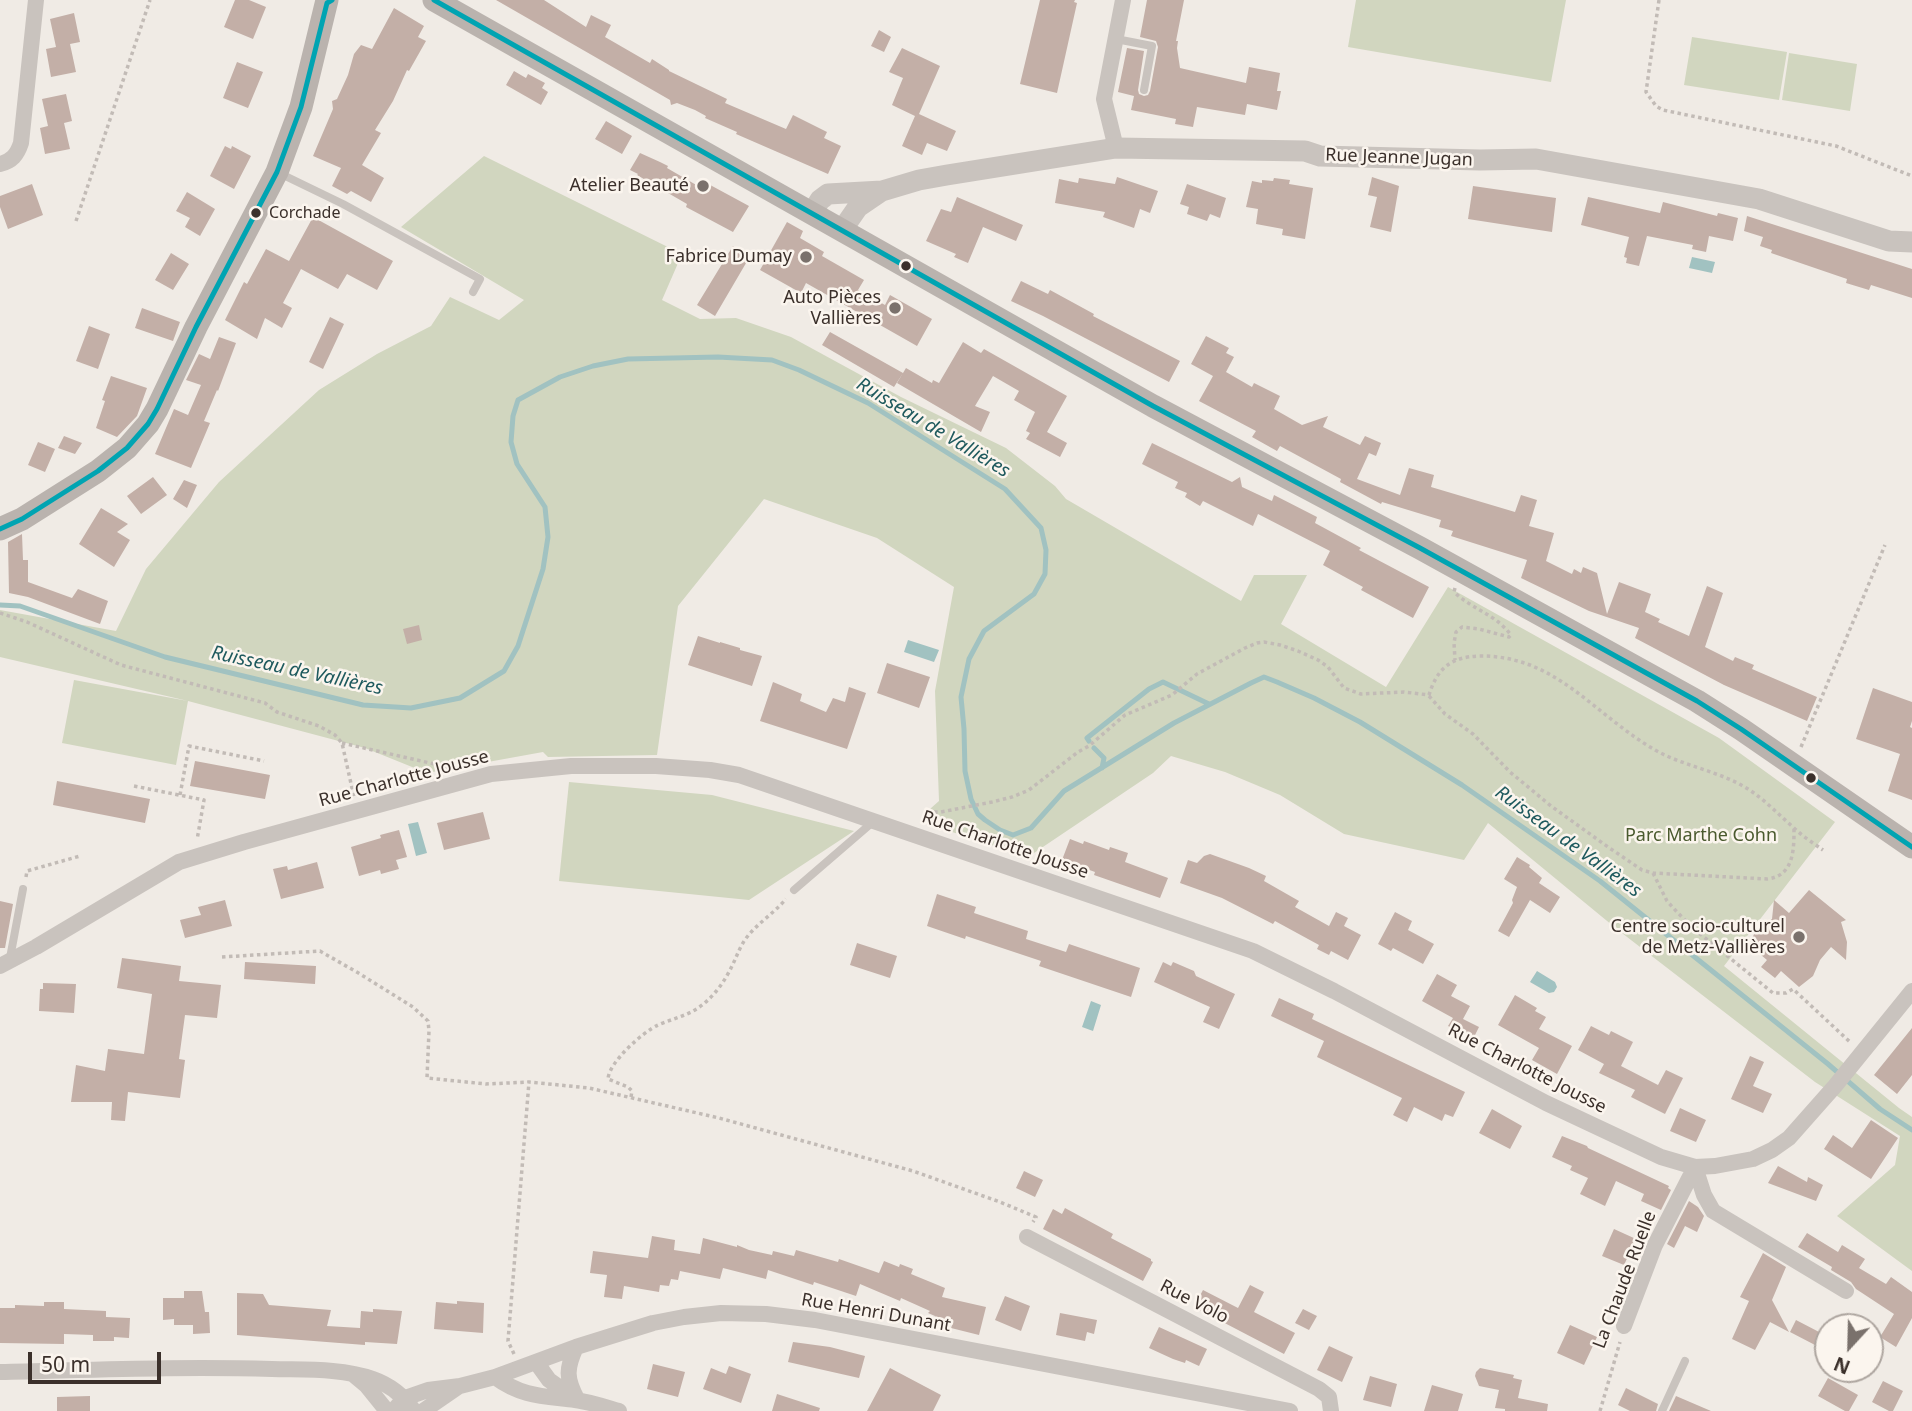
<!DOCTYPE html>
<html>
<head>
<meta charset="utf-8">
<style>
  body { margin:0 }
  #map { position:relative; width:1912px; height:1411px; overflow:hidden; background:#f0ebe5; font-family:"Noto Sans",sans-serif }
  canvas { display:block }
  .north { position:absolute; left:1814px; top:1313px; width:70px; height:70px; box-sizing:border-box; background:#fbf5ee; border:2px solid #aea6a0; border-radius:50%; rotate:202deg; font-size:19px; font-weight:700; line-height:28px; text-align:center; color:#3b302b }
  .north::after { content:''; display:block; margin:auto; width:24px; height:32px; background:#7a716c; clip-path:polygon(50% 0,100% 100%,50% 72%,0 100%) }
  .scale { position:absolute; left:28px; top:1352px; width:133px; height:32px; box-sizing:border-box; border:4px solid #3b302b; border-top:0; padding-left:9px; font-size:21px; line-height:24px; white-space:nowrap; color:#3b302b; -webkit-text-stroke:5px #fbf5ee; paint-order:stroke }
</style>
</head>
<body>
<div id="map">
<canvas width="1912" height="1411"></canvas>
<div class="north">N</div>
<div class="scale">50 m</div>
</div>
<script>
const ctx = document.querySelector('canvas').getContext('2d');
ctx.lineJoin = 'round';
function fill(path, color) {
  ctx.fillStyle = color;
  ctx.fill(path, 'evenodd');
}
function trace(path, color, width, dash) {
  ctx.strokeStyle = color;
  ctx.lineWidth = width;
  ctx.lineCap = dash ? 'butt' : 'round';
  ctx.setLineDash(dash || []);
  ctx.stroke(path);
}
function drawText(font, color, halo, rows, align = 'center') {
  ctx.font = font + ' "Noto Sans",sans-serif';
  ctx.lineWidth = 5;
  ctx.setLineDash([]);
  ctx.textBaseline = 'middle';
  ctx.strokeStyle = halo;
  ctx.fillStyle = color;
  for (const [text, x, y, turn = 0] of rows) {
    ctx.save();
    ctx.translate(x, y);
    ctx.rotate((+turn || 0) * Math.PI / 180);
    ctx.textAlign = isNaN(turn) ? turn : align;
    if (halo) ctx.strokeText(text, 0, 0);
    ctx.fillText(text, 0, 0);
    ctx.restore();
  }
}
const green = new Path2D(`
  M1356 0H1566L1551 82 1348 47Z
  M1692 37 1787 52 1779 100 1684 85Z
  M1789 53 1857 64 1850 111 1782 100Z
  M484 156 682 254 662 300 700 319 736 318 791 337 901 397 1006 448 1055 486 1066 499 1241 601 1254 575H1307L1281 624 1386 687 1448 587 1719 738 1835 822 1724 966 1899 1108 1912 1117V1271L1837 1216 1895 1165 1900 1136 1815 1082 1618 930 1488 823 1464 860 1344 834 1280 795 1225 772 1171 756 1153 773 1028 857 940 828V822L922 816 939 801 935 691 954 587 877 538 764 499 678 606 657 755 548 757 543 752 427 773 365 748 188 701 176 765 62 743 74 680 188 701 0 657V610L116 631 146 569 219 482 319 390 377 354 431 326 450 297 499 320 524 300 401 227Z
  M569 782 712 795 854 831 749 900 559 881Z`);
const water = new Path2D(`
  M1692 257 1715 262 1712 273 1689 268Z
  M908 640 939 650 934 662 904 652Z
  M418 822 427 853 416 856 408 824Z
  M1537 971 1555 982 1557 987 1554 992 1549 993 1530 982Z
  M1091 1001 1101 1005 1093 1031 1082 1027Z`);
const stream = new Path2D(`
  M0 605 20 606 165 657 363 705 411 708 460 698 504 671 518 646 543 569 548 537 545 507 517 464 511 442 513 416 518 400 560 377 593 366 628 359 718 357 772 360 799 370 868 403 1005 489 1041 528 1046 550 1045 574 1034 594 984 631 969 659 961 697 964 729 965 771 971 799 978 814 985 820 1000 830 1013 835 1031 828 1064 791 1174 723 1251 683 1264 677 1277 682 1314 698 1360 722 1462 785 1600 881 1828 1064 1880 1109 1912 1130
  M1089 741 1087 738 1149 689 1163 682 1209 704
  M1094 748 1104 758 1102 768`);
const building = new Path2D(`
  M235 0H249L266 7 253 39 224 27Z
  M496 0H544L586 27 591 15 611 25 605 37 650 63 652 59 669 70V71L727 99 725 103 786 129 793 115 827 132 824 138 841 146 828 174 736 134 737 132 705 118 706 116 695 110 677 103 671 105 670 100Z
  M1040 0H1075L1074 2 1077 3 1057 93 1020 84Z
  M1147 0H1184L1176 41H1178L1177 48 1180 68 1246 83 1249 67 1280 73 1277 91H1281L1277 110 1247 104 1245 115 1197 107 1193 127 1175 124 1176 119 1131 110 1134 96 1118 92 1127 48 1144 51 1138 90 1139 94 1144 96 1148 95 1150 91 1158 47 1156 41 1140 37Z
  M394 8 424 26 418 37 426 41 409 71 407 70 393 101 375 130 381 133 362 165 384 178 371 202 351 191 347 194 332 186 341 168 313 156 333 109 332 101 337 99 348 75 354 54 361 45 372 49Z
  M74 13 80 42 70 44 76 72 51 77 46 49 56 47 50 19Z
  M879 30 891 37 884 52 871 46Z
  M902 48 940 66 919 114 956 131 947 151 927 143 922 155 902 146 915 116 892 105 903 78 889 72Z
  M237 62 263 72 248 108 223 98Z
  M514 71 526 78 528 74 545 83 542 88 548 92 541 105 506 85Z
  M66 94 72 121 64 123 70 149 45 154 40 128 48 126 42 99Z
  M606 121 632 136 622 154 595 139Z
  M225 146 231 149 232 146 251 156 234 189 210 176Z
  M640 153 660 162 668 166 667 168 698 186 701 180 749 206 733 232 686 207 687 204 637 175 638 174 630 170Z
  M1117 177 1158 191 1150 213 1140 209 1134 228 1103 217 1105 212 1055 203 1059 179 1078 183 1079 178 1115 184Z
  M1372 177 1399 186 1391 232 1370 227 1377 197 1368 195Z
  M1274 178 1290 180 1289 184 1313 188 1305 239 1282 235 1283 229 1256 224 1258 209 1246 207 1252 181 1262 183V180L1273 181Z
  M32 184 43 215 8 229 0 207V196Z
  M1187 184 1226 198 1220 218 1210 214 1207 221 1187 214 1189 207 1180 204Z
  M1473 186 1556 198 1552 232 1468 219Z
  M187 192 215 209 200 236 185 227 190 218 176 211Z
  M957 197 1023 225 1016 241 983 227 968 263 954 257 956 254 926 241 941 209 951 212Z
  M1588 197 1660 213 1663 202 1717 216 1718 213 1738 218 1733 241 1709 236 1706 252 1692 249 1693 245 1647 236 1639 266 1626 263 1627 258 1624 257 1629 237 1581 225Z
  M1747 216 1912 269V298L1871 285 1869 290 1846 283 1847 279 1771 253 1772 250 1760 246 1763 237 1744 231Z
  M313 217 393 261 377 290 347 274 338 289 301 269 283 303 292 308 282 328 265 318 257 339 225 320 244 282 247 284 266 249 289 261Z
  M787 222 803 231 800 238 824 252 822 256 864 280 858 290 885 305 890 295 932 319 917 346 806 283 801 293 760 270Z
  M733 246 749 258 715 316 697 305Z
  M171 253 189 264 173 290 155 280Z
  M1021 281 1048 294 1050 290 1094 314 1093 316 1180 361 1169 382 1043 316 1011 301Z
  M142 308 180 322 173 341 135 328Z
  M330 317 344 324 323 369 309 362Z
  M89 326 110 334 98 369 76 361Z
  M830 332 903 373 894 387 822 345Z
  M1206 336 1229 348 1226 353 1234 357 1226 372 1252 387 1254 383 1280 396 1274 409 1302 425 1328 416 1323 427 1360 445 1365 436 1381 443 1376 456 1369 453 1357 479 1400 495 1409 468 1434 475 1431 487 1515 512 1521 495 1537 500 1529 526 1554 533 1546 561 1572 574 1574 569 1581 573 1583 567 1597 573 1607 614 1619 582 1651 594 1645 612 1660 619 1658 622 1689 636 1707 586 1723 593 1705 647 1733 661 1735 657 1754 665 1752 669 1817 697 1807 721 1724 685 1635 638 1639 628 1589 611 1521 578 1527 560 1451 536 1453 531 1439 527 1441 520 1382 502 1381 504 1340 482 1341 479 1280 446 1277 451 1252 437 1256 431 1199 401 1213 376 1191 364Z
  M219 337 236 343 218 391 217 390 204 421 210 423 191 468 155 454 174 409 188 415 201 385 186 380 199 354 210 359Z
  M963 342 981 353 984 349 1067 396 1047 432 1067 443 1060 457 1026 439 1030 433 1026 431 1035 412 1014 400 1019 391 993 376 975 406 990 412 981 432 897 383 906 368 932 383 933 380 939 383Z
  M111 376 147 388 137 416 117 437 96 428 105 401 102 400Z
  M64 436 82 443 75 454 58 448Z
  M38 442 55 449 45 472 28 465Z
  M1152 443 1232 482 1240 477 1242 487 1272 501 1274 495 1317 517 1315 523 1361 548 1359 550 1429 587 1413 618 1361 590 1363 587 1323 565 1330 551 1258 514 1253 526 1203 501 1200 506 1185 497 1187 493 1175 488 1178 482 1142 464Z
  M153 477 167 495 141 514 127 496Z
  M184 480 197 485 187 508 173 499Z
  M101 508 128 524 117 532 130 540 114 567 79 544Z
  M22 534 23 560H28V582L72 598 78 589 108 601 100 624 28 597 9 593 8 542Z
  M419 625 422 640 407 644 403 629Z
  M698 636 720 643V642L740 648V650L762 656 752 686 688 665Z
  M887 663 930 677 919 708 877 693Z
  M773 682 802 694 800 701 826 712 833 698 845 702 849 687 866 693 847 749 760 721Z
  M1873 688 1912 702V721L1910 727 1912 728V800L1888 791 1900 754 1856 739Z
  M195 761 270 775 265 799 190 786Z
  M57 781 150 799 145 823 53 805Z
  M483 812 490 839 444 850 437 823Z
  M399 830 407 857 396 860 399 869 381 874 380 870 359 876 351 847 381 838 380 835Z
  M1070 839 1083 844 1084 841 1109 850 1110 847 1128 853 1125 862 1168 878 1160 898 1094 875 1095 872 1062 860Z
  M1210 854 1249 868 1266 876 1264 881 1299 901 1295 907 1329 926 1336 912 1348 918 1344 926 1361 935 1348 960 1331 951 1329 955 1317 949 1319 945 1275 921 1273 924 1222 898 1180 883 1188 860 1197 863 1204 856Z
  M1517 857 1530 865 1529 867 1542 878 1539 883 1560 897 1550 913 1530 900 1509 937 1498 931 1513 903 1512 900 1517 887 1504 879Z
  M317 862 324 888 281 899 273 869 287 866 288 870Z
  M1809 890 1846 920 1841 922 1847 942 1846 960 1831 947 1820 960 1813 976 1799 987 1781 971 1775 978 1761 967 1767 960 1749 945 1756 930 1772 919 1774 900 1789 913Z
  M937 894 976 907 974 913 1028 931 1026 939 1066 952 1069 944 1140 968 1131 997 1039 966 1041 961 966 936 965 939 927 926Z
  M225 900 232 926 185 938 180 920 201 915 198 907Z
  M0 901 13 904 5 948H0Z
  M1395 912 1412 921 1408 930 1434 944 1423 964 1393 948 1391 951 1378 944Z
  M857 943 897 956 890 978 850 965Z
  M122 958 181 966 179 981 221 985 217 1018 185 1015 179 1059 185 1060 180 1098 128 1092 125 1121 111 1120 112 1102H71L76 1065 105 1071 108 1049 144 1054 152 994 117 988Z
  M245 962 316 966 315 984 244 979Z
  M1163 962 1171 966 1173 962 1194 971 1196 976 1235 994 1219 1029 1203 1022 1210 1007 1154 982Z
  M1437 974 1457 985 1451 996 1470 1006 1463 1019 1479 1027 1473 1039 1448 1026 1453 1018 1422 1001Z
  M43 983 76 984 74 1013 39 1011 40 989H43Z
  M1515 995 1537 1008 1535 1011 1546 1017 1539 1029 1572 1046 1557 1074 1532 1060 1539 1048 1498 1025Z
  M1279 998 1314 1014 1312 1019 1465 1092 1453 1117 1445 1114 1442 1121 1414 1107 1407 1122 1393 1115 1402 1098 1317 1057 1324 1041 1271 1016Z
  M1591 1026 1609 1035 1611 1031 1633 1042 1621 1066 1658 1085 1666 1070 1683 1078 1665 1114 1631 1097 1635 1090 1599 1073 1604 1064 1578 1050Z
  M1912 1028V1075L1897 1094 1874 1075Z
  M1750 1056 1764 1062 1753 1086 1772 1094 1763 1113 1731 1099Z
  M1680 1108 1706 1120 1696 1142 1670 1131Z
  M1492 1109 1522 1126 1510 1149 1479 1133Z
  M1871 1120 1898 1138 1871 1179 1824 1149 1833 1135 1852 1148Z
  M1562 1136 1587 1146 1588 1148 1669 1186 1668 1188 1671 1190 1661 1210 1641 1201 1644 1194 1616 1181 1605 1206 1580 1194 1588 1178 1570 1170 1572 1166 1552 1157Z
  M1778 1166 1807 1182 1808 1177 1823 1185 1816 1201 1768 1183Z
  M1024 1171 1043 1180 1035 1197 1016 1188Z
  M1689 1201 1698 1207 1704 1216 1697 1232 1685 1226 1674 1248 1667 1244Z
  M1065 1208 1113 1234 1111 1238 1151 1259V1261L1153 1262 1143 1281 1043 1229 1053 1209 1062 1214Z
  M1614 1229 1636 1239 1624 1265 1602 1256Z
  M1807 1233 1838 1252 1842 1245 1865 1259 1859 1268 1886 1284 1891 1277 1912 1292V1318L1896 1347 1880 1337 1894 1314 1856 1289 1851 1282 1831 1270 1832 1267 1798 1247Z
  M652 1236 675 1240 674 1250 700 1254 703 1238 737 1247V1245L749 1250 772 1255 773 1251 794 1256 796 1250 838 1262 839 1259 879 1273 884 1261 899 1267 900 1264 913 1269 911 1274 945 1288 942 1297 986 1307 979 1335 951 1328 953 1323 934 1319 935 1316 928 1313 930 1311 901 1298 900 1301 860 1284 856 1296 814 1282 813 1285 768 1270 766 1279 723 1268 720 1279 680 1271 678 1280 671 1279 669 1286 660 1285 659 1292 624 1286 622 1299 604 1297 607 1275 590 1273 593 1251 648 1258Z
  M1763 1253 1786 1267 1772 1300 1789 1332 1770 1322 1755 1350 1732 1339 1749 1301 1740 1297Z
  M1250 1285 1264 1292 1254 1312 1295 1333 1284 1354 1194 1307 1203 1290 1238 1308Z
  M184 1291H202L205 1312H209L210 1333 193 1334V1325H174V1319L163 1320V1298H184Z
  M237 1293 263 1294 269 1305 331 1310 327 1326 360 1328 361 1311 373 1312V1309L402 1311 397 1344 365 1342V1345L237 1335Z
  M1005 1296 1030 1306 1021 1331 995 1320Z
  M457 1301 484 1303 483 1333 434 1329 436 1302 457 1304Z
  M44 1302H64V1309L106 1311V1317L130 1318 129 1338 114 1337V1341H93V1335L64 1334V1344L0 1343V1308H15V1305L44 1306Z
  M1303 1309 1317 1316 1309 1330 1295 1323Z
  M1060 1313 1097 1320 1094 1334 1087 1332 1085 1341 1056 1335Z
  M1796 1320 1821 1333 1815 1345 1790 1332Z
  M1570 1325 1597 1337 1584 1365 1557 1353Z
  M1159 1327 1207 1349 1199 1366 1186 1360 1185 1363 1173 1359 1149 1348Z
  M793 1342 830 1347 865 1356 859 1378 788 1362Z
  M1329 1346 1353 1357 1342 1382 1317 1370Z
  M653 1364 685 1372 678 1397 647 1389Z
  M729 1366 751 1374 741 1403 703 1389 711 1368 726 1374Z
  M890 1368 941 1395 933 1411H867Z
  M1480 1368 1514 1375 1513 1378 1522 1380 1518 1398 1548 1404 1547 1411H1505V1409L1495 1408 1499 1390 1479 1386 1475 1376 1476 1372Z
  M1370 1376 1397 1384 1391 1407 1363 1400Z
  M1828 1378 1858 1395 1849 1411H1845L1818 1396Z
  M1883 1381 1903 1391 1893 1411H1889L1872 1402Z
  M1432 1385 1463 1394 1458 1411H1424Z
  M1626 1388 1658 1404 1656 1411H1630L1618 1405Z
  M777 1394 820 1408 819 1411H772Z
  M90 1396V1411H57V1397Z
  M1676 1396 1711 1411H1669Z`);
const path = new Path2D(`
  M1659 0 1646 92 1656 106 1663 110 1836 146 1912 176
  M76 221 150 0
  M1455 588 1454 592C1473 610 1494 613 1511 635L1509 637 1479 629 1462 627 1456 632 1454 643 1455 660
  M0 613 27 622 121 665 265 703 277 712 319 726 335 735 342 743 354 797
  M1429 696 1445 714 1473 734 1510 772 1551 806 1608 847 1642 870 1653 873 1767 879C1794 876 1794 850 1794 828
  M342 743 452 768
  M1801 747 1885 545
  M134 786 204 800 197 840
  M180 795 189 746 264 761
  M926 821 930 812H941L992 802 1012 797 1029 790 1078 752 1089 746 1125 715 1172 695 1197 674 1245 648 1257 643 1264 642 1280 645 1298 651 1318 660 1328 667 1344 688 1361 694 1404 692 1429 695C1437 669 1450 657 1479 656 1554 655 1591 711 1650 747 1680 766 1718 770 1748 789 1765 800 1778 814 1793 827 1802 836 1813 843 1823 850
  M1653 873 1667 901 1677 912 1694 929 1773 993H1786L1793 989 1850 1042
  M26 877 27 871 80 856
  M222 957 320 951 360 974 413 1007 428 1021 429 1031 427 1078 486 1084 529 1082 589 1088 719 1118 913 1171 1000 1202 1036 1217 1033 1222
  M631 1097 632 1091 628 1087 608 1079C609 1062 643 1032 658 1025 672 1019 686 1016 698 1008 713 998 725 981 732 966 737 956 740 946 747 937 758 923 774 913 786 899
  M514 1354 508 1341 529 1082
  M1600 1411 1620 1342`);
const service = new Path2D(`
  M1116 39 1152 46 1144 90
  M279 173 343 204 480 279 473 292
  M794 890 874 821
  M10 958 23 889
  M1662 1411 1685 1361`);
const minor = new Path2D(`
  M1116 148 1104 99 1123 0
  M0 164C12 161 17 155 21 143L36 0
  M0 966 36 947 179 862 244 842 491 774 571 766H656L710 770 739 775 1253 951 1334 991 1546 1103 1661 1157 1695 1167 1715 1166 1753 1159 1772 1150 1789 1138 1835 1086 1912 991
  M1695 1167 1704 1195 1713 1211 1846 1291
  M1027 1237 1319 1389 1329 1397 1331 1411
  M1624 1326 1655 1245 1695 1167
  M576 1347C566 1369 566 1378 577 1399
  M536 1362 549 1380 576 1399
  M0 1372C91 1370 181 1366 272 1369 305 1370 341 1368 373 1379 390 1385 404 1396 414 1411
  M354 1375 366 1385 387 1411
  M495 1377C522 1397 544 1396 575 1400 590 1402 605 1407 619 1411
  M393 1411 405 1398 428 1390 460 1386 495 1377 576 1347 653 1323 684 1317 721 1313 766 1314 815 1320 1290 1411
  M423 1411 458 1387`);
const tertiary = new Path2D(`
  M812 213 820 200 828 194 882 191 919 180 947 175 1116 148 1305 151 1320 156 1480 160 1536 159 1759 199 1889 241 1912 242
  M842 230 858 207 880 192`);
const secondary = new Path2D(`
  M434 0 1153 406 1420 548 1697 701 1741 729 1912 847
  M0 529 22 519 98 471 127 448 148 424 157 409 196 327 277 172 301 107 327 0`);
const bus1 = new Path2D(`
  M434 0 1153 406 1420 548 1697 701 1741 729 1912 847
  M0 529 22 519 98 471 127 448 148 424 157 409 196 327 277 172 301 107 327 3 332 0`);
const markers = [
  [703,186,7,"#7a716c"],
  [256,213,6,"#3b302b"],
  [806,257,7,"#7a716c"],
  [906,266,6,"#3b302b"],
  [895,308,7,"#7a716c"],
  [1811,778,6,"#3b302b"],
  [1799,937,7,"#7a716c"]
];
const busNames = [
  ["Corchade",269,213]
];
const streetNames = [
  ["Rue Jeanne Jugan",1399,158,2],
  ["Rue Charlotte Jousse",404,779,-15],
  ["Rue Charlotte Jousse",1005,845,19],
  ["Rue Charlotte Jousse",1527,1069,27],
  ["La Chaude Ruelle",1625,1280,-69],
  ["Rue Volo",1194,1302,27],
  ["Rue Henri Dunant",876,1313,10]
];
const poiNames = [
  ["Atelier Beauté",689,186],
  ["Fabrice Dumay",792,257],
  ["Auto Pièces",881,298],
  ["Vallières",881,319],
  ["Centre socio-culturel",1785,927],
  ["de Metz-Vallières",1785,948]
];
const parkNames = [
  ["Parc Marthe Cohn",1701,836]
];
const waterNames = [
  ["Ruisseau de Vallières",933,428,31],
  ["Ruisseau de Vallières",297,671,12],
  ["Ruisseau de Vallières",1568,842,36]
];
fill(green, '#d1d6bf');
fill(water, '#a1c2c1');
trace(stream, '#a1c2c1', 5);
fill(building, '#c3afa7');
trace(path, '#c2bbb6', 3.5, [3.5, 3.5]);
trace(service, '#c9c3be', 8);
trace(minor, '#c9c3be', 16);
trace(tertiary, '#c9c3be', 21);
trace(secondary, '#bab3ae', 23);
trace(bus1, '#00a4b2', 5);
for (const [x, y, r, color] of markers) {
  const dot = new Path2D();
  dot.arc(x, y, r, 0, 2 * Math.PI);
  ctx.fillStyle = color;
  ctx.fill(dot);
  trace(dot, '#fbf5ee', 2.5);
}
drawText('16px', '#3b302b', '#fbf5ee', busNames, 'left');
drawText('18px', '#3b302b', '#fbf5ee', streetNames);
drawText('18px', '#3b302b', '#fbf5ee', poiNames, 'right');
drawText('18px', '#4a5a2e', '#fbf5ee', parkNames);
drawText('italic 19px', '#1f5a5e', '#fbf5ee', waterNames);
</script>
</body>
</html>
